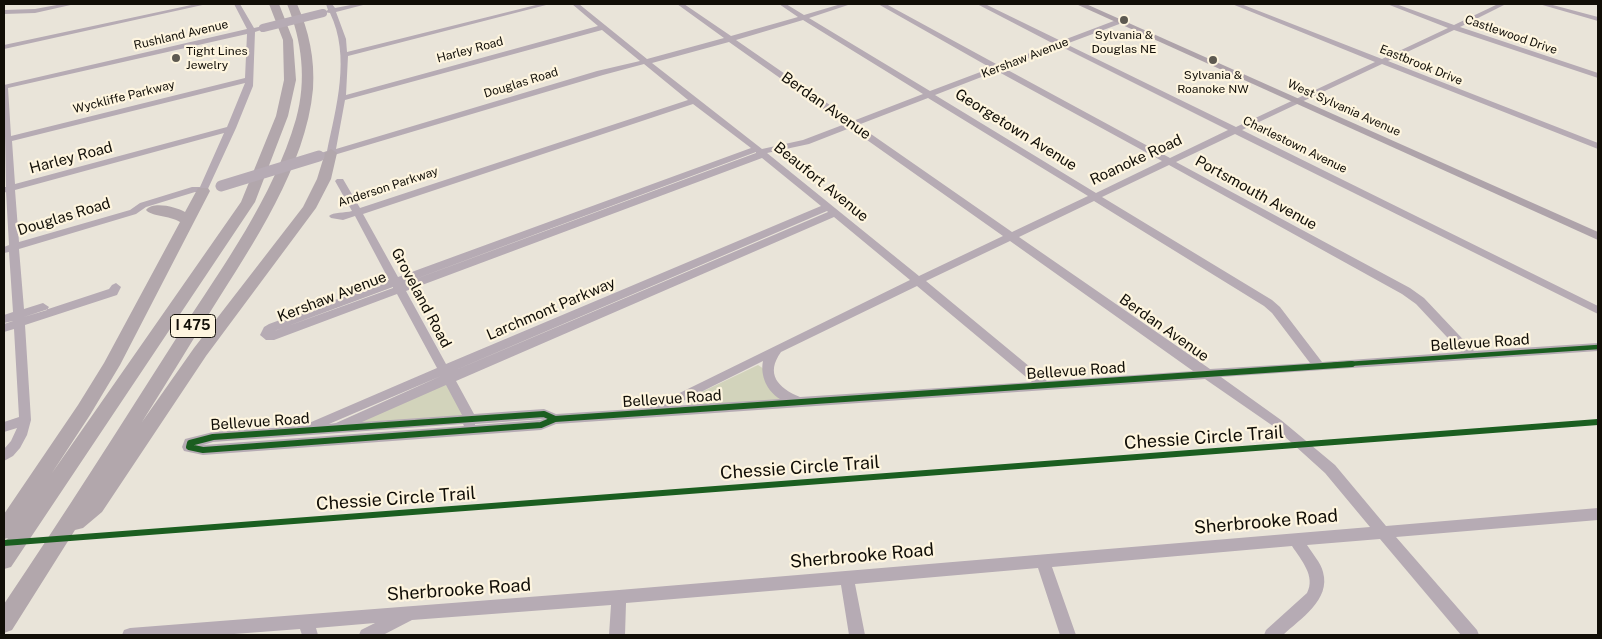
<!DOCTYPE html>
<html>
<head>
<meta charset="utf-8">
<style>
  body { margin:0 }
  #map { position:relative; width:1602px; height:639px; overflow:hidden; background:#e9e4d9; font-family:"Public Sans",sans-serif }
  canvas { display:block }
  .frame { position:absolute; inset:0; border:5px solid #110e07; pointer-events:none }
</style>
</head>
<body>
<div id="map">
<canvas width="1602" height="639"></canvas>
<div class="frame"></div>
</div>
<script>
const ctx = document.querySelector('canvas').getContext('2d');
ctx.lineJoin = 'round';
function fill(path, color) {
  ctx.fillStyle = color;
  ctx.fill(path, 'evenodd');
}
function trace(path, color, width, dash) {
  ctx.strokeStyle = color;
  ctx.lineWidth = width;
  ctx.lineCap = dash ? 'butt' : 'round';
  ctx.setLineDash(dash || []);
  ctx.stroke(path);
}
function drawText(font, color, halo, rows, align = 'center') {
  ctx.font = font + ' "Public Sans",sans-serif';
  ctx.lineWidth = 4.5;
  ctx.setLineDash([]);
  ctx.textBaseline = 'middle';
  ctx.strokeStyle = halo;
  ctx.fillStyle = color;
  for (const [text, x, y, turn = 0] of rows) {
    ctx.save();
    ctx.translate(x, y);
    ctx.rotate((+turn || 0) * Math.PI / 180);
    ctx.textAlign = isNaN(turn) ? turn : align;
    if (halo) ctx.strokeText(text, 0, 0);
    ctx.fillText(text, 0, 0);
    ctx.restore();
  }
}
const green = new Path2D(`
  M758 365 764 369 783 401 689 406 686 402 687 399Z
  M445 381 466 417 362 424 360 420Z`);
const minor = new Path2D(`
  M62 4H75L35 13 4 14V10L35 9Z
  M196 4H207L4 49V45Z
  M234 4H240L254 28 263 26 267 28 255 32 253 86 236 128 206 193 195 192 146 207 136 214 19 249 24 309 43 303 49 307 47 310 24 317 109 289 112 285 116 283 121 287 117 295 25 325 31 420 27 435 20 448 13 456 4 461V449L11 441 17 428 4 432V422L19 417 14 329 4 332V324L13 321 4 323V315L13 312 9 252 4 253V247L9 245 6 192 4 193V187H6L4 85 247 29ZM247 34 245 78 11 136 8 88ZM245 83 227 127 15 184 12 141ZM224 133 200 187H192L140 203 130 210 19 242 15 190Z
  M326 4H332L335 8 356 4H367L336 12 346 39 347 52 540 4H550L348 56 346 95 598 26 572 4H579L647 59 724 38 677 4H684L731 36 798 17 779 4H786L804 15 841 4H851L809 18 930 91 991 68 878 4H886L998 65 1054 44 977 4H985L1061 41 1119 19 1123 21 1122 23 1066 44 1236 127 1375 62 1232 4H1241L1382 59 1448 28 1387 4H1396L1454 25 1498 4H1506L1460 27 1598 73V78L1454 30 1388 61 1598 143V149L1382 64 1242 130 1598 306V314L1235 134 1176 162 1410 288 1424 298 1474 351 1598 343V351L1221 377 1281 420 1335 465 1386 526 1598 508V520L1396 537 1477 630 1479 635H1461L1380 539 1307 545C1312 553 1321 563 1323 572 1331 600 1300 619 1283 635H1264L1266 630 1307 593C1316 576 1301 560 1292 546L1052 567 1076 635H1060L1038 568 855 584 865 635H849L841 585 626 603 625 635H609L611 605 412 620 383 635H359L361 630 375 623 316 628 318 635H302L300 629 221 635H122L124 630 130 628 619 590 1370 527 1325 473 1273 426 1205 379 556 424 541 430 203 455 184 451 182 447 185 439 213 432 302 426 437 368 397 294 274 340H266L260 335 264 327 269 324 389 280 355 216 343 220 331 218 329 216C333 212 345 213 352 211L335 181 337 179H343L360 208 688 100 644 64 603 75 324 158H318V154L327 151C336 108 351 56 330 13L324 12 328 10ZM803 20 923 94 853 121 736 40ZM602 30 640 61 597 71 336 149 345 100ZM729 42 845 124 803 140 762 149 652 63ZM1060 46 1228 130 1170 158 1004 68ZM997 71 1162 161 1096 193 935 95ZM928 98 1088 196 1012 232 858 125ZM693 104 751 148 398 277 363 214ZM850 128 1003 236 919 276 767 153 809 144ZM756 152V153L402 284ZM762 158 821 206 446 364 406 291ZM1169 165 1402 294 1416 304 1461 352 1322 362 1280 307 1272 300 1102 197ZM1094 201 1264 306 1272 313 1310 363 1210 369 1019 237ZM827 211 828 212 451 372ZM834 217 910 280 649 408 556 414 544 409 474 414 456 381ZM1010 241 1193 371 1047 381 926 281ZM917 286 1032 382 800 397C778 388 765 374 781 352ZM393 287V288L274 331 277 330ZM763 361C760 376 767 391 780 399L673 406ZM441 376 336 423 329 424ZM446 385 462 415 362 422ZM543 419 540 420 475 425V424ZM463 424 464 426 203 445 213 442Z
  M1539 4H1549L1598 17V21Z`);
const major = new Path2D(`
  M1076 4H1086L1598 232V240Z`);
const highway = new Path2D(`
  M269 4H279L293 40 296 80 288 116 255 202 11 567 4 569V543L8 538 4 539V514L78 405 104 363 180 222C169 215 152 217 146 210 153 201 176 207 185 212L198 188H208L210 191 120 365 90 415 52 473 241 202 276 116 284 80 283 40Z
  M287 4H297C309 31 315 59 313 89 306 166 253 244 212 309 189 346 166 384 142 422L194 348 303 207 317 179 325 153 331 149 337 153 331 179 316 208 206 356 102 512 83 528 75 530 12 630 4 633V604C64 515 121 425 179 334 223 266 273 198 296 119 307 80 302 41 287 4Z`);
const minorBridgeFar1 = new Path2D(`
  M263 28 323 13
  M314 158 320 156`);
const minorBridge = new Path2D(`
  M221 186 319 156`);
const cyclewayFar1 = new Path2D(`
  M1333 365 1598 347`);
const cycleway = new Path2D(`
  M544 414 555 419 541 425 203 450 189 447 190 443 213 437Z
  M555 419 1352 364
  M4 543 1598 422`);
const markers = [
  [1124,20,5,"#5d5950"],
  [176,58,5,"#5d5950"],
  [1213,60,5,"#5d5950"]
];
const farStreetnames = [
  ["Rushland Avenue",181,35,-13],
  ["Castlewood Drive",1511,35,19],
  ["Harley Road",470,50,-15],
  ["Kershaw Avenue",1025,58,-21],
  ["Eastbrook Drive",1421,65,22],
  ["Douglas Road",521,83,-17],
  ["Wyckliffe Parkway",124,97,-14],
  ["West Sylvania Avenue",1344,108,24],
  ["Charlestown Avenue",1295,145,26],
  ["Anderson Parkway",388,187,-18]
];
const farPoinames = [
  ["Sylvania &",1124,35],
  ["Douglas NE",1124,49],
  ["Tight Lines",186,51,"left"],
  ["Jewelry",186,65,"left"],
  ["Sylvania &",1213,75],
  ["Roanoke NW",1213,89]
];
const shields = [
  [193,326,45]
];
const shieldNames = [
  ["I 475",193,326]
];
const streetNames = [
  ["Berdan Avenue",826,106,35],
  ["Georgetown Avenue",1016,130,32],
  ["Harley Road",71,158,-15],
  ["Roanoke Road",1136,160,-25],
  ["Beaufort Avenue",821,182,39],
  ["Portsmouth Avenue",1256,193,29],
  ["Douglas Road",64,217,-17],
  ["Kershaw Avenue",332,297,-21],
  ["Groveland Road",421,298,62],
  ["Larchmont Parkway",551,309,-23],
  ["Berdan Avenue",1164,328,35],
  ["Bellevue Road",1480,343,-4],
  ["Bellevue Road",1076,371,-4],
  ["Bellevue Road",672,399,-4],
  ["Bellevue Road",260,422,-4]
];
const nearStreetnames = [
  ["Chessie Circle Trail",1204,438,-4],
  ["Chessie Circle Trail",800,468,-4],
  ["Chessie Circle Trail",396,499,-4],
  ["Sherbrooke Road",1266,522,-5],
  ["Sherbrooke Road",862,556,-5],
  ["Sherbrooke Road",459,590,-4]
];
fill(green, '#d2d3bb');
fill(minor, '#b6abb4');
fill(major, '#aea3aa');
fill(highway, '#b2a7ac');
trace(minorBridgeFar1, '#b6abb4', 8);
trace(minorBridge, '#b6abb4', 11);
trace(cyclewayFar1, '#1b5e20', 4.5);
trace(cycleway, '#1b5e20', 6);
for (const [x, y, r, color] of markers) {
  const dot = new Path2D();
  dot.arc(x, y, r, 0, 2 * Math.PI);
  ctx.fillStyle = color;
  ctx.fill(dot);
  trace(dot, '#fef5df', 2);
}
drawText('12px', '#110e07', '#fef5df', farStreetnames);
drawText('12px', '#110e07', '#fef5df', farPoinames);
for (const [x, y, w] of shields) {
  const box = new Path2D();
  box.roundRect(x - w / 2, y - 11.5, w, 23, 4);
  ctx.fillStyle = '#fef5df';
  ctx.fill(box);
  trace(box, '#110e07', 1);
}
drawText('bold 14px', '#110e07', null, shieldNames);
drawText('15px', '#110e07', '#fef5df', streetNames);
drawText('18px', '#110e07', '#fef5df', nearStreetnames);
</script>
</body>
</html>
